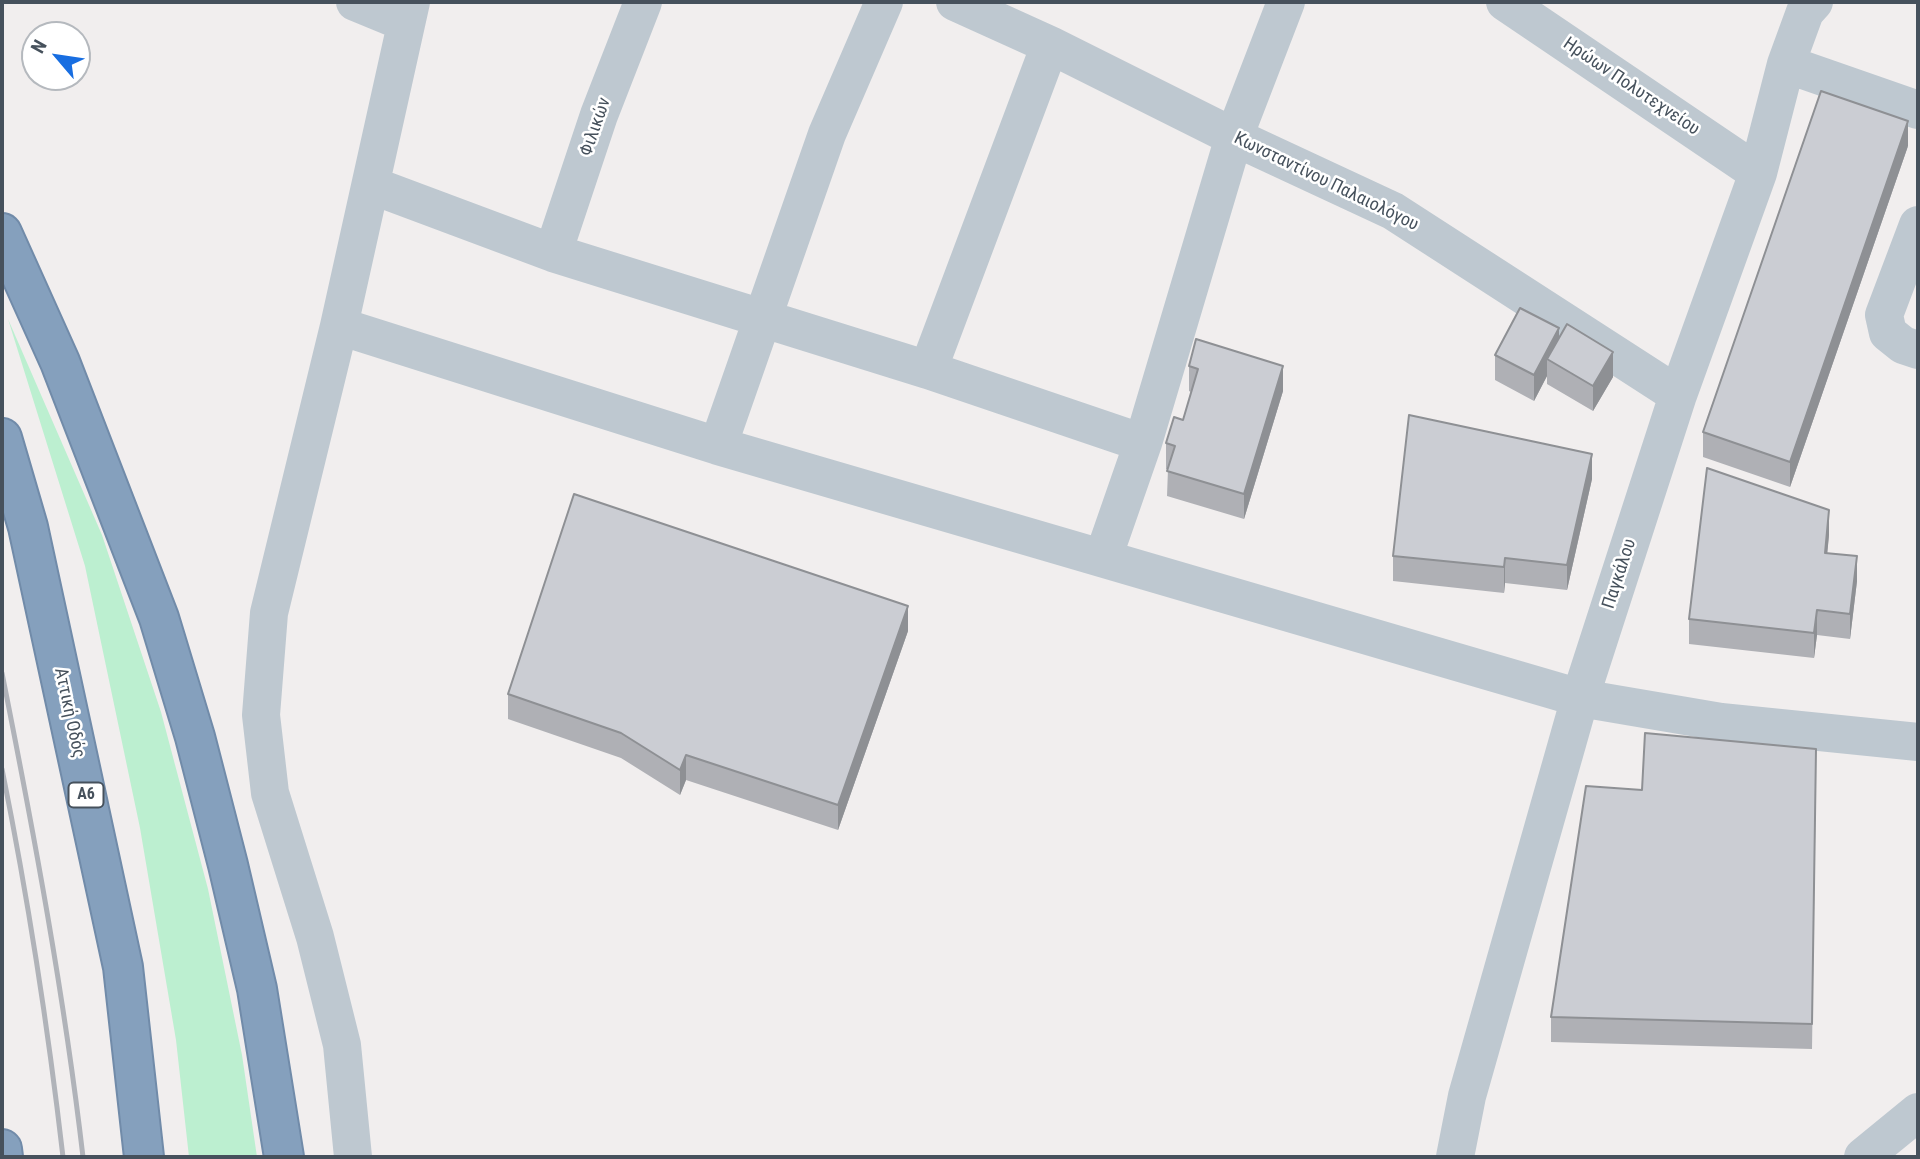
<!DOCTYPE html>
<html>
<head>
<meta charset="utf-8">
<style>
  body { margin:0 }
  #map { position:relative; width:1920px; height:1159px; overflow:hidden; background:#f1eeee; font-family:"Roboto Condensed",sans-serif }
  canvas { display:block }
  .frame { position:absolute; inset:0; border:4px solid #46515c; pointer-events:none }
  .north { position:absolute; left:21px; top:21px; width:70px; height:70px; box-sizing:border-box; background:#fff; border:2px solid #b5b9be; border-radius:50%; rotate:299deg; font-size:19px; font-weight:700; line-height:28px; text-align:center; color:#46515c }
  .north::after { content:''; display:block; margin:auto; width:24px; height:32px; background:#186ee1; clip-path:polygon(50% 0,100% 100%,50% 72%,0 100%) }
</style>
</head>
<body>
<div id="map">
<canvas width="1920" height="1159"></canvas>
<div class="frame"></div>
<div class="north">N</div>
</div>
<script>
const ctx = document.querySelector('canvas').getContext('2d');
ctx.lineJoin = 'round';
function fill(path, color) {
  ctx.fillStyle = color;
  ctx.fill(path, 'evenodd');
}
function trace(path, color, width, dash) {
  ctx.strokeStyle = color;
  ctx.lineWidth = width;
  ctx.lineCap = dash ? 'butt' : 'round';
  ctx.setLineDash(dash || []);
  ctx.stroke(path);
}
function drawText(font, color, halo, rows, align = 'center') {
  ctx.font = font + ' "Roboto Condensed",sans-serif';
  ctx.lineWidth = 5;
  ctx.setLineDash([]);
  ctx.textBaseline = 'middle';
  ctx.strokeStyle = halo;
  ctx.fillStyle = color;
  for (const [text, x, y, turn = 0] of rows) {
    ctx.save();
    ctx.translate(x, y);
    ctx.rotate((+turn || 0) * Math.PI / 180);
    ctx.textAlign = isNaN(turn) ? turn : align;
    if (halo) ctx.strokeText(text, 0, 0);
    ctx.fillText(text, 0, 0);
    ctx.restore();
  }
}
const green = new Path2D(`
  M8 319 102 535 161 712 208 889 242 1055 257 1157H189L176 1040 140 828 85 566Z`);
const minor = new Path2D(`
  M355 2 406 23
  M955 2 1050 45 1234 137 1393 211 1678 395
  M1505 2 1758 173
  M1786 64 1918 110
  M371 185 553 253 928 370 1143 443
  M1918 225 1884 315 1888 333 1903 345 1918 350
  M553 253 599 115 643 2
  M339 326 718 446 1580 698 1721 722 1918 742
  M928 370 1050 45
  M718 446 827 134 884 2
  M1103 558 1143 443 1234 137 1286 2
  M353 1157 342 1045 315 937 270 793 261 715 269 613 339 326 411 2
  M1455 1157 1467 1096 1580 698 1678 395 1758 173 1786 64 1805 12 1814 2
  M1863 1157 1918 1112`);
const highway = new Path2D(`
  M2 233 60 362 159 618 195 737 228 865 257 989 284 1157
  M2 438 28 527 123 967 144 1157
  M2 1149 3 1157`);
const rail = new Path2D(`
  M2 673C34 834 64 994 83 1157
  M2 769C28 898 48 1027 63 1157`);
const wall = new Path2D(`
  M1908 146 1790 487 1703 457V432Z
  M1559 339 1613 377 1593 411 1547 384V376L1534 401 1495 380V355Z
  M1189 366 1283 391 1244 519 1167 496 1168 469H1166V443L1183 420 1191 392 1189 391Z
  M1592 479 1567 590 1505 583 1504 593 1393 581V556Z
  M1829 535 1827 553 1857 581 1850 639 1817 635 1814 658 1689 644V619Z
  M908 631 838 830 686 780 680 795 621 758 508 719V694Z
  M1816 775 1812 1049 1551 1042V1017L1642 790Z`);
const shadedWall = new Path2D(`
  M1908 121V146L1790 487V462Z
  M1559 328V353L1547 359V376L1534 401V375Z
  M1613 352V377L1593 411V386Z
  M1283 366V391L1244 519V494Z
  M1592 454V479L1567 590V565Z
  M1829 510V535L1825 578V553Z
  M1857 556V581L1850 639V614Z
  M1505 558V583L1504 593V567Z
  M908 606V631L838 830V805Z
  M1817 610V635L1814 658V633Z
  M686 755V780L680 795V770Z`);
const building = new Path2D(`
  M1821 91 1908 121 1790 462 1703 432Z
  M1520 308 1559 328 1534 375 1495 355Z
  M1567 324 1613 352 1593 386 1547 359Z
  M1196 339 1283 366 1244 494 1167 471 1175 446 1166 443 1174 417 1183 420 1198 369 1189 366Z
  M1409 415 1592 454 1567 565 1505 558 1504 567 1393 556Z
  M1707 468 1829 510 1825 553 1857 556 1850 614 1817 610 1814 633 1689 619Z
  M574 494 908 606 838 805 686 755 680 770 621 733 508 694Z
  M1645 733 1816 749 1812 1024 1551 1017 1586 786 1642 790Z`);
const shields = [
  [86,795,35]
];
const shieldNames = [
  ["Α6",86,795]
];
const streetNames = [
  ["Ηρώων Πολυτεχνείου",1631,87,34],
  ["Φιλικών",596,127,-71],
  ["Κωνσταντίνου Παλαιολόγου",1326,182,26],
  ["Παγκάλου",1620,574,-72],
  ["Αττική Οδός",69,713,78]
];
fill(green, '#bcefd0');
trace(highway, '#718ba9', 42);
trace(minor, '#bec8d0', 38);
trace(highway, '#85a0bd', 38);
trace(rail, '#b0b3b9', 5);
fill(wall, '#afb0b5');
fill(shadedWall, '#8e9094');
fill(building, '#cbcdd3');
trace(building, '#8e9094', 2);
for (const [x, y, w] of shields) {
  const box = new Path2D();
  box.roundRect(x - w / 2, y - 12.5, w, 25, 5);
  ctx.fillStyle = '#fff';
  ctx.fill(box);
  trace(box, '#46515c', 2);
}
drawText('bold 16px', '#46515c', null, shieldNames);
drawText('18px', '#46515c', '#fff', streetNames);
</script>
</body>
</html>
